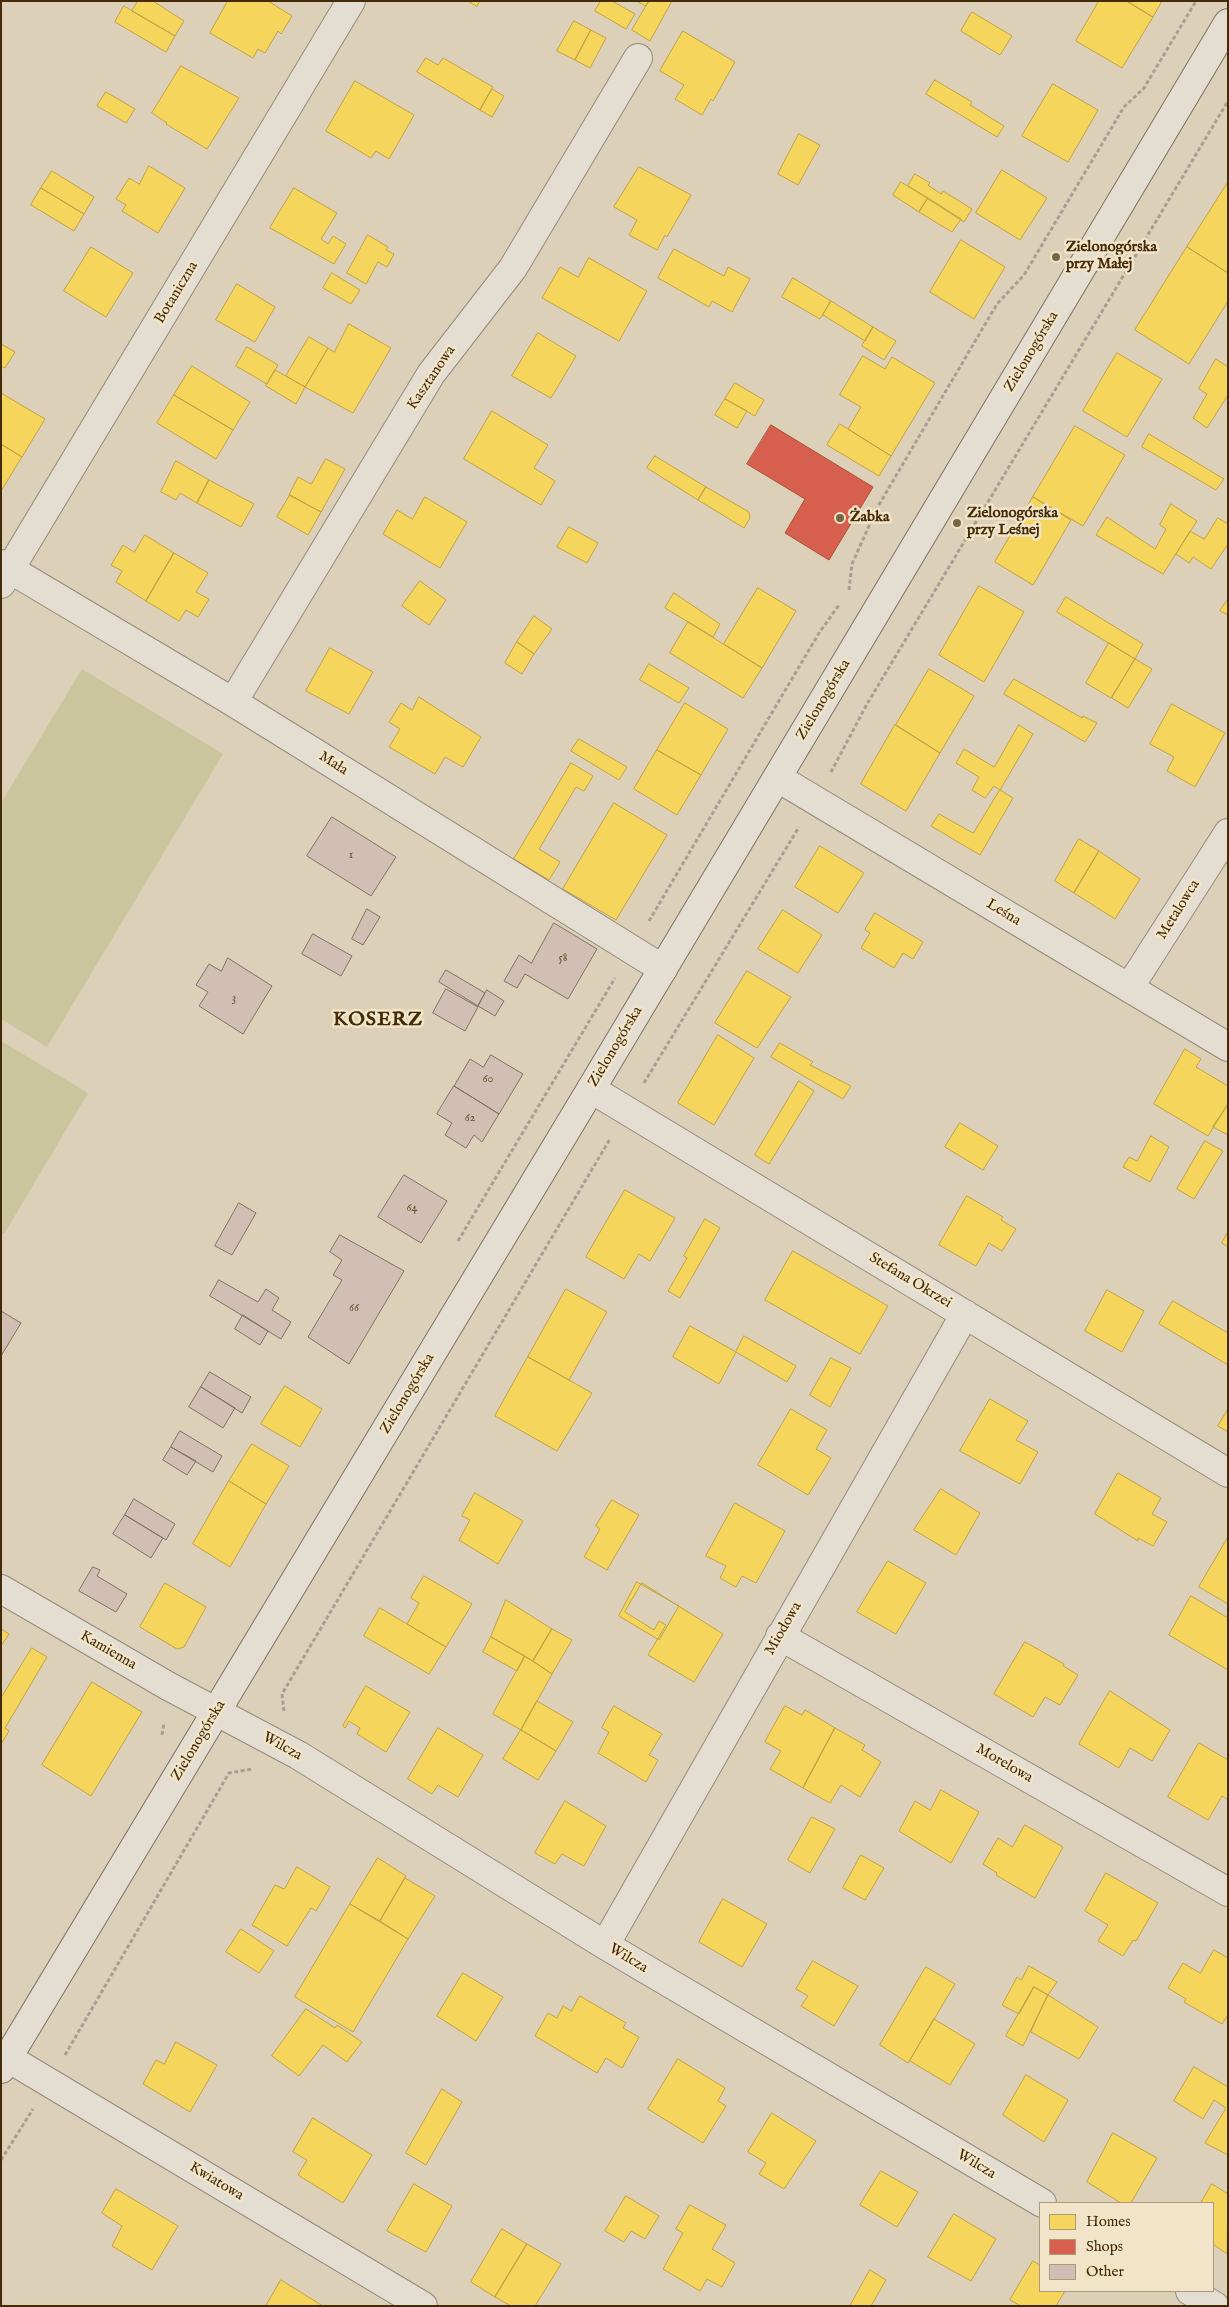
<!DOCTYPE html>
<html>
<head>
<meta charset="utf-8">
<style>
  body { margin:0 }
  #map { position:relative; width:1229px; height:2307px; overflow:hidden; background:#dcd0b9; font-family:"IM FELL English",serif }
  canvas { display:block }
  .frame { position:absolute; inset:0; border:2px solid #432b07; pointer-events:none }
  .legend { position:absolute; left:1039px; top:2202px; width:175px; height:90px; box-sizing:border-box; background:#f2e4c8; border:1px solid #ac9a7b; margin:0; padding:6px 9px; list-style:none; font-size:15px; color:#432b07 }
  .legend li { display:flex; align-items:center; gap:10px; height:25px }
  .legend b { width:25px; border:1px solid #ac9a7b }
</style>
</head>
<body>
<div id="map">
<canvas width="1229" height="2307"></canvas>
<div class="frame"></div>
<ul class="legend">
<li><b style="height:14px;background:#f6d55c"></b>Homes</li>
<li><b style="height:14px;background:#d6604d"></b>Shops</li>
<li><b style="height:14px;background:#d2beb2"></b>Other</li>
</ul>
</div>
<script>
const ctx = document.querySelector('canvas').getContext('2d');
ctx.lineJoin = 'round';
function fill(path, color) {
  ctx.fillStyle = color;
  ctx.fill(path, 'evenodd');
}
function trace(path, color, width, dash) {
  ctx.strokeStyle = color;
  ctx.lineWidth = width;
  ctx.lineCap = dash ? 'butt' : 'round';
  ctx.setLineDash(dash || []);
  ctx.stroke(path);
}
function drawText(font, color, halo, rows, align = 'center') {
  ctx.font = font + ' "IM FELL English",serif';
  ctx.lineWidth = 5;
  ctx.setLineDash([]);
  ctx.textBaseline = 'middle';
  ctx.strokeStyle = halo;
  ctx.fillStyle = color;
  for (const [text, x, y, turn = 0] of rows) {
    ctx.save();
    ctx.translate(x, y);
    ctx.rotate((+turn || 0) * Math.PI / 180);
    ctx.textAlign = isNaN(turn) ? turn : align;
    if (halo) ctx.strokeText(text, 0, 0);
    ctx.fillText(text, 0, 0);
    ctx.restore();
  }
}
const green = new Path2D(`
  M82 669 223 754 47 1047 1 1019V803Z
  M1 1041 88 1093 4 1234 1 1233Z`);
const homes = new Path2D(`
  M138 1H153L184 21 175 36 132 11Z
  M228 1H268L292 16 281 34 278 31 265 53 258 49 253 58 210 33Z
  M468 1H480L477 6Z
  M601 1H612L635 14 626 29 595 11Z
  M637 1H649L646 6Z
  M649 1H672L650 41 632 30Z
  M1099 1H1127L1153 17 1122 68 1076 41Z
  M1127 1H1162L1153 17Z
  M124 6 175 36 166 52 115 22Z
  M972 12 1012 36 1000 55 961 31Z
  M574 21 591 30 575 60 557 51Z
  M591 30 606 38 590 68 575 60Z
  M683 31 735 62 713 101 711 99 702 115 675 99 684 85 660 71Z
  M426 58 438 65 443 58 493 87 480 110 417 72Z
  M181 66 239 98 207 149 166 124 167 123 152 113Z
  M935 80 972 102 970 105 1004 126 997 137 926 94Z
  M355 81 414 115 389 159 376 151 371 158 326 131Z
  M1053 84 1098 110 1068 162 1022 136Z
  M492 89 504 96 492 117 480 110Z
  M106 92 135 109 126 123 97 106Z
  M799 134 820 145 798 185 778 174Z
  M149 166 185 188 158 233 122 211 126 205 116 199 129 178 139 184Z
  M639 167 691 195 667 237 665 235 657 250 629 235 637 220 614 207Z
  M1002 170 1047 198 1020 240 976 213Z
  M52 171 94 197 84 214 41 188Z
  M915 174 930 183 928 185 941 194 943 191 972 209 964 222 908 186Z
  M901 182 928 198 919 212 893 195Z
  M1228 182V273L1187 247Z
  M41 188 84 214 74 231 31 205Z
  M294 188 337 213 321 239 328 244 333 236 346 244 334 264 270 228Z
  M928 198 961 219 952 232 919 212Z
  M368 235 388 247 386 250 394 254 387 267 378 262 366 284 347 273Z
  M961 240 1005 267 974 319 930 292Z
  M91 247 133 273 106 317 64 291Z
  M1187 247 1228 273V301L1189 364 1135 330Z
  M674 249 724 276 728 267 750 279 732 312 712 301 709 307 658 278Z
  M589 258 647 291 619 341 542 298 560 267 578 277Z
  M332 273 360 290 351 304 323 288Z
  M793 278 831 301 820 319 782 297Z
  M237 284 275 307 255 342 216 320Z
  M831 301 873 327 865 341 823 315Z
  M349 324 391 348 353 413 305 387 328 348 334 352Z
  M873 327 896 341 884 360 862 346Z
  M538 333 576 356 551 398 512 376Z
  M309 337 328 348 305 387 286 376Z
  M1 344 15 352 5 368 1 366Z
  M247 347 278 365 267 384 236 366Z
  M1117 353 1162 379 1127 437 1083 411Z
  M863 356 885 369 892 357 935 383 891 456 848 429 861 407 840 395Z
  M1216 359 1228 367V395L1207 428 1193 418 1207 394 1199 389Z
  M192 366 250 402 233 430 174 395Z
  M275 370 305 387 296 404 266 386Z
  M735 383 764 400 755 416 725 399Z
  M1 393 45 419 22 457 1 444Z
  M174 395 233 430 216 459 157 423Z
  M725 399 747 411 737 428 715 415Z
  M492 411 548 445 534 468 555 481 541 505 464 459Z
  M840 424 891 456 879 476 827 445Z
  M1075 426 1125 455 1083 526 1033 497Z
  M1149 434 1224 479 1216 490 1142 447Z
  M1 444 22 457 1 491Z
  M655 456 706 487 698 500 647 468Z
  M326 459 345 469 321 512 289 495 298 477 311 484Z
  M176 461 209 480 197 503 180 493 176 500 161 492Z
  M209 480 254 504 241 527 197 503Z
  M706 487 749 512 750 518 744 528 698 500Z
  M290 495 321 512 308 535 277 517Z
  M425 497 467 522 440 568 383 534 397 510 412 519Z
  M1033 497 1071 520 1033 585 995 562Z
  M1171 504 1197 521 1163 574 1096 535 1107 517 1155 549 1166 529 1160 525Z
  M1218 518 1228 524V544L1211 569 1193 557 1189 563 1176 554 1190 531 1204 539Z
  M569 527 598 543 587 563 557 547Z
  M145 535 174 553 146 601 116 582 122 571 111 565 123 545 134 552Z
  M174 553 208 573 196 592 209 599 198 617 186 610 179 621 146 601Z
  M420 581 446 600 429 625 402 606Z
  M979 586 1024 612 984 682 939 655Z
  M758 588 796 611 762 668 724 644Z
  M674 593 720 624 713 637 665 608Z
  M1066 597 1143 644 1135 659 1057 612Z
  M1228 599V615L1220 611Z
  M534 616 552 629 534 654 517 642Z
  M688 622 762 668 743 698 670 653Z
  M517 642 534 654 522 674 505 663Z
  M1109 643 1135 659 1111 698 1086 683Z
  M330 648 373 672 349 714 306 691Z
  M1135 659 1152 669 1128 708 1112 698Z
  M649 664 689 688 679 703 640 680Z
  M929 669 974 696 940 753 896 725Z
  M1014 679 1082 718 1083 716 1097 723 1085 742 1004 694Z
  M419 697 481 737 463 767 445 757 435 774 389 747 400 729 389 722 401 703 412 710Z
  M685 703 728 729 701 775 657 750Z
  M1172 704 1225 733 1195 787 1167 771 1174 757 1150 744Z
  M895 725 940 753 906 811 861 784Z
  M1019 725 1033 734 1000 790 994 786 985 798 972 790 979 777 956 763 964 749 994 767Z
  M579 739 627 767 619 780 571 751Z
  M657 750 701 775 677 815 634 789Z
  M571 763 593 776 584 791 576 787 539 849 560 862 549 880 514 859Z
  M1000 790 1013 798 980 855 931 826 939 814 973 833Z
  M614 803 667 835 616 920 563 889Z
  M1079 839 1099 851 1074 893 1055 881Z
  M820 846 864 873 838 913 795 887Z
  M1099 851 1140 879 1115 919 1074 893Z
  M783 910 822 935 798 973 758 949Z
  M875 913 923 942 913 959 903 953 894 968 861 948 870 933 865 930Z
  M747 971 791 997 757 1048 715 1023Z
  M718 1035 754 1058 714 1125 678 1103Z
  M780 1043 813 1062 810 1065 851 1086 843 1099 771 1057Z
  M1185 1049 1201 1059 1196 1067 1228 1086V1104L1208 1136 1154 1104Z
  M799 1081 814 1091 769 1164 755 1155Z
  M1228 1104V1135L1213 1127Z
  M960 1123 998 1146 983 1170 945 1147Z
  M1151 1136 1169 1147 1150 1182 1123 1167 1129 1157 1137 1161Z
  M1205 1141 1223 1151 1194 1199 1177 1189Z
  M625 1190 675 1218 650 1261 639 1254 624 1279 586 1257Z
  M967 1196 1003 1217 1001 1220 1016 1229 1002 1251 989 1243 976 1266 939 1245Z
  M705 1219 720 1228 680 1298 668 1291 687 1258 684 1256Z
  M1228 1232V1247L1222 1243Z
  M793 1251 888 1306 860 1354 765 1300Z
  M566 1289 607 1312 569 1380 528 1357Z
  M1107 1290 1144 1311 1122 1352 1085 1331Z
  M1173 1301 1228 1333V1365L1159 1324Z
  M690 1326 736 1352 719 1384 673 1357Z
  M744 1336 796 1366 787 1382 736 1352Z
  M528 1357 592 1393 557 1451 495 1416Z
  M831 1358 851 1368 830 1407 810 1395Z
  M285 1386 322 1409 300 1447 261 1424Z
  M990 1399 1028 1421 1016 1440 1038 1452 1020 1484 960 1451Z
  M791 1409 827 1430 816 1449 831 1458 808 1495 758 1465Z
  M1228 1409V1432L1218 1426Z
  M252 1444 289 1466 266 1504 229 1481Z
  M1118 1473 1161 1498 1152 1514 1167 1522 1153 1546 1138 1538V1541L1095 1514Z
  M229 1481 266 1504 230 1567 193 1544Z
  M941 1489 980 1513 956 1555 914 1530Z
  M475 1493 523 1521 498 1564 459 1540 470 1520 462 1516Z
  M612 1500 639 1515 607 1570 584 1557 600 1529 596 1526Z
  M735 1503 785 1531 756 1583 742 1576 736 1587 720 1578 726 1566 706 1556Z
  M1228 1537V1604L1199 1587Z
  M888 1561 926 1583 896 1634 857 1612Z
  M424 1576 472 1604 446 1647 407 1624 419 1603 411 1598Z
  M637 1582 679 1606 659 1640 619 1616Z
  M165 1583 206 1607 184 1647 177 1649 140 1627Z
  M642 1583 723 1634 694 1682 648 1655 666 1625 659 1621 654 1630 625 1612Z
  M1191 1596 1228 1618V1670L1169 1635Z
  M506 1600 552 1629 533 1661 491 1637Z
  M380 1608 446 1647 429 1674 364 1636Z
  M1 1629 9 1634 1 1646Z
  M552 1629 572 1640 552 1674 533 1661Z
  M491 1637 525 1656 517 1671 483 1652Z
  M1025 1642 1064 1664 1063 1666 1078 1675 1060 1705 1045 1697 1033 1717 994 1694Z
  M32 1648 47 1657 5 1728 9 1731 1 1744V1698Z
  M525 1656 552 1674 521 1730 493 1714Z
  M92 1682 142 1712 91 1796 42 1765Z
  M366 1686 410 1712 386 1752 357 1734 360 1728 349 1721 345 1728 343 1726Z
  M1110 1691 1170 1730 1152 1761 1130 1748 1119 1768 1079 1744Z
  M537 1701 573 1722 556 1751 521 1730Z
  M614 1706 662 1734 649 1755 658 1760 646 1782 598 1753 609 1732 602 1728Z
  M785 1706 802 1715 805 1710 835 1728 803 1788 770 1769 781 1751 765 1742Z
  M438 1728 483 1755 458 1797 438 1785 432 1794 408 1779Z
  M835 1728 865 1745 862 1750 881 1762 860 1797 841 1785 830 1803 803 1788Z
  M521 1730 556 1751 538 1780 503 1759Z
  M1199 1743 1228 1760V1800L1222 1796 1208 1820 1168 1797Z
  M941 1790 979 1812 951 1863 899 1831 915 1801 930 1810Z
  M565 1801 606 1826 584 1866 562 1854 555 1864 535 1853Z
  M812 1817 835 1829 810 1873 788 1860Z
  M1025 1825 1063 1847 1035 1898 996 1875 997 1873 983 1864 998 1838 1012 1847Z
  M861 1855 884 1868 865 1900 843 1888Z
  M378 1858 406 1876 380 1921 350 1904Z
  M297 1867 330 1887 316 1911 311 1908 287 1946 252 1925 275 1885 284 1889Z
  M1106 1873 1158 1903 1136 1941 1133 1940 1123 1956 1098 1941 1108 1925 1085 1911Z
  M405 1878 435 1896 408 1939 380 1921Z
  M723 1899 767 1924 742 1967 699 1942Z
  M350 1904 408 1939 353 2032 295 1997Z
  M241 1929 274 1951 259 1973 226 1952Z
  M1214 1950 1228 1958V2015L1222 2024 1184 2002 1186 1999 1168 1988 1183 1963 1200 1973Z
  M813 1961 858 1986 834 2026 801 2006 808 1996 796 1989Z
  M1029 1966 1057 1982 1048 1995 1034 1987 1019 2014 1002 2005 1017 1977 1021 1980Z
  M926 1967 955 1984 908 2063 880 2045Z
  M463 1973 503 1997 476 2041 437 2016Z
  M1034 1987 1048 1995 1023 2046 1006 2036Z
  M1048 1995 1098 2027 1079 2059 1031 2032Z
  M580 1996 626 2023 623 2028 639 2037 622 2068 606 2058 597 2073 535 2036 548 2013 557 2018 563 2006 571 2011Z
  M306 2009 335 2028 337 2025 362 2042 347 2062 323 2045 299 2076 272 2056Z
  M934 2019 975 2044 950 2085 910 2061Z
  M176 2042 217 2065 190 2112 143 2084 156 2060 164 2064Z
  M678 2059 725 2088 718 2101 726 2106 703 2143 648 2109Z
  M1194 2067 1228 2087V2155L1205 2143 1226 2108 1214 2100 1203 2119 1174 2101Z
  M1026 2075 1068 2100 1044 2142 1003 2115Z
  M442 2089 462 2102 426 2165 406 2153Z
  M772 2113 816 2141 784 2189 759 2174 766 2163 748 2152Z
  M313 2118 372 2155 343 2203 298 2175 307 2160 293 2152Z
  M1113 2133 1157 2158 1131 2203H1121L1087 2182Z
  M881 2171 918 2192 897 2227 860 2205Z
  M414 2184 452 2206 426 2252 387 2231Z
  M1212 2184 1228 2194 1227 2254 1213 2244V2203H1201Z
  M116 2189 178 2226 152 2270 112 2246 122 2226 102 2213Z
  M626 2196 659 2216 645 2239 631 2231 624 2242 605 2231Z
  M690 2205 726 2225 712 2249 735 2263 722 2287 707 2279 700 2291 663 2269 683 2233 676 2229Z
  M954 2214 996 2239 971 2281 928 2257Z
  M502 2229 527 2244 495 2297 471 2282Z
  M527 2244 561 2264 535 2306H511L495 2297Z
  M1033 2261 1040 2265V2291H1065L1056 2306H1021L1010 2300Z
  M870 2270 886 2280 871 2306H850Z
  M281 2280 323 2306H266Z`);
const shops = new Path2D(`
  M771 425 873 487 829 560 785 533 805 499 747 464Z`);
const building = new Path2D(`
  M332 817 396 857 371 896 307 856Z
  M367 909 380 917 363 945 352 939Z
  M554 923 597 949 568 999 525 974 517 988 504 981 519 955 531 963Z
  M313 934 352 956 341 976 302 954Z
  M228 958 272 986 243 1034 199 1006 208 992 196 985 209 964 221 971Z
  M446 970 485 993 478 1006 439 982Z
  M446 989 478 1007 465 1031 433 1013Z
  M487 990 504 1001 495 1016 478 1006Z
  M491 1055 523 1074 499 1114 454 1086 470 1059 483 1067Z
  M454 1086 499 1114 482 1142 474 1135 466 1148 445 1135 452 1123 437 1114Z
  M404 1175 447 1201 421 1243 378 1217Z
  M239 1203 256 1213 232 1255 215 1246Z
  M340 1235 404 1271 349 1364 308 1337 342 1280 333 1275 342 1260 330 1252Z
  M219 1280 258 1302 266 1289 279 1298 272 1310 291 1322 281 1339 210 1296Z
  M1 1311 21 1323 1 1356Z
  M243 1315 268 1331 260 1345 235 1329Z
  M210 1372 251 1397 242 1413 201 1387Z
  M201 1387 235 1408 223 1428 189 1407Z
  M180 1431 222 1456 213 1472 171 1447Z
  M171 1447 196 1461 187 1475 163 1460Z
  M134 1499 175 1524 166 1540 125 1515Z
  M125 1515 163 1538 151 1558 113 1534Z
  M93 1567 100 1570 97 1576 127 1594 116 1612 79 1591Z`);
const path = new Path2D(`
  M849 590 852 564 877 508 997 304 1024 275 1124 107 1144 88 1196 1
  M831 772 867 704 1228 101
  M649 921 819 633 839 605
  M644 1083 799 827
  M458 1241 615 978
  M284 1711 282 1694 610 1139
  M162 1735 164 1722
  M65 2055 229 1773 252 1769
  M1 2160 33 2109`);
const street = new Path2D(`
  M1 564 233 702 663 969
  M1 584 351 1
  M233 702 431 374 513 268 638 58
  M778 778 1228 1047
  M1129 988 1228 833
  M591 1089 1228 1473
  M1 1589 168 1686 298 1755 605 1945 1042 2203
  M780 1636 1228 1892
  M605 1945 965 1314
  M8 2058 423 2306
  M1190 2291 1215 2306`);
const secondary = new Path2D(`
  M1 2069 591 1089 1228 23`);
const markers = [
  [1056,257,5,"#796545"],
  [840,518,5,"#796545"],
  [957,523,5,"#796545"]
];
const numberNames = [
  ["1",351,856],
  ["58",563,959],
  ["3",234,999],
  ["60",488,1080],
  ["62",470,1119],
  ["64",412,1209],
  ["66",354,1309]
];
const poiNames = [
  ["Zielonogórska",1066,248],
  ["przy Małej",1066,265],
  ["Zielonogórska",967,514],
  ["przy Leśnej",967,531],
  ["Żabka",850,518]
];
const streetNames = [
  ["Botaniczna",177,293,-59],
  ["Zielonogórska",1032,352,-59],
  ["Kasztanowa",432,378,-56],
  ["Zielonogórska",824,700,-59],
  ["Mała",333,764,32],
  ["Metalowca",1179,910,-58],
  ["Leśna",1003,913,31],
  ["Zielonogórska",616,1047,-59],
  ["Stefana Okrzei",910,1281,31],
  ["Zielonogórska",408,1394,-59],
  ["Miodowa",784,1629,-60],
  ["Kamienna",108,1651,30],
  ["Zielonogórska",199,1741,-59],
  ["Wilcza",282,1747,29],
  ["Morelowa",1004,1764,30],
  ["Wilcza",628,1959,31],
  ["Wilcza",976,2165,31],
  ["Kwiatowa",216,2182,31]
];
const districtNames = [
  ["KOSERZ",378,1021]
];
fill(green, '#cac59c');
fill(homes, '#f6d55c');
trace(homes, '#c0a242', 1);
fill(shops, '#d6604d');
trace(shops, '#aa5038', 1);
fill(building, '#d2beb2');
trace(building, '#7d7362', 1);
trace(street, '#948a79', 30);
trace(secondary, '#7d7362', 30);
trace(path, '#a69f92', 3, [4, 2.5]);
trace(street, '#e3ddd2', 28);
trace(secondary, '#e3ddd2', 28);
for (const [x, y, r, color] of markers) {
  const dot = new Path2D();
  dot.arc(x, y, r, 0, 2 * Math.PI);
  ctx.fillStyle = color;
  ctx.fill(dot);
  trace(dot, '#f2e4c8', 2);
}
drawText('12px', '#675032', null, numberNames);
drawText('bold 15px', '#432b07', '#f2e4c8', poiNames, 'left');
drawText('15px', '#432b07', '#f2e4c8', streetNames);
ctx.letterSpacing = '1px';
drawText('bold 20px', '#432b07', '#f2e4c8', districtNames);
ctx.letterSpacing = '0px';
</script>
</body>
</html>
